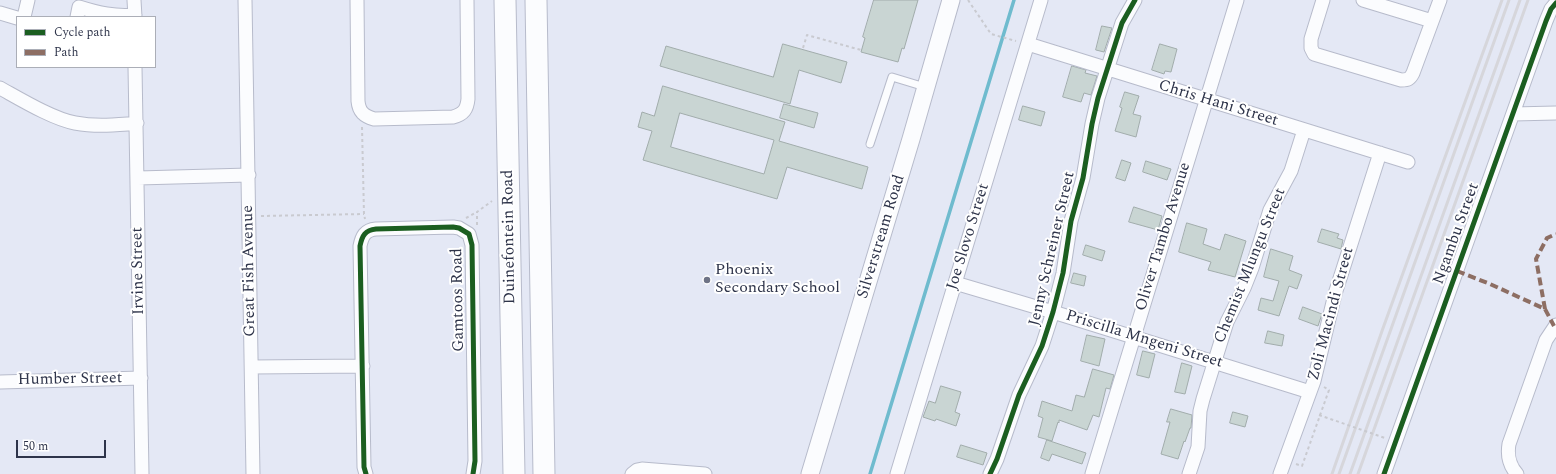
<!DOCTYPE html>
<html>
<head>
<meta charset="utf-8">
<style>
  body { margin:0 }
  #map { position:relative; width:1556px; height:474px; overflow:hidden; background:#e4e8f5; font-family:Spectral,serif }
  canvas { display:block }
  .legend { position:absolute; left:16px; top:16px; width:140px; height:52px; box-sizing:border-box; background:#fff; border:1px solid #abaeb7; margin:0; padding:5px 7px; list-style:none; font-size:12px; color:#2e344a }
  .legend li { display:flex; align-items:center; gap:8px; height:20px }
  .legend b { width:20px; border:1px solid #abaeb7 }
  .scale { position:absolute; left:16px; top:440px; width:90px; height:18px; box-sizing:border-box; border:2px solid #2e344a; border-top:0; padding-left:5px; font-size:12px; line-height:14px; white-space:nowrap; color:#2e344a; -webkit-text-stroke:3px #fff; paint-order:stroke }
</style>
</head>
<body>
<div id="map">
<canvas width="1556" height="474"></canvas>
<ul class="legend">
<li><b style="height:5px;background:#1b5e20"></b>Cycle path</li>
<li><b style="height:5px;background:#8d6e63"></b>Path</li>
</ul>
<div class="scale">50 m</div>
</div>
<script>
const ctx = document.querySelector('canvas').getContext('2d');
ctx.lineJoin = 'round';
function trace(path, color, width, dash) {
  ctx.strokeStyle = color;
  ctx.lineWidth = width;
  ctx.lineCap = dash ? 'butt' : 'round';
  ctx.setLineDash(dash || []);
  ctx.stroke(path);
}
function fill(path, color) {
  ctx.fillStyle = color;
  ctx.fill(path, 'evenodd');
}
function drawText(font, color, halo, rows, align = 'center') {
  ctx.font = font + ' Spectral,serif';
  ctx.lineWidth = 4;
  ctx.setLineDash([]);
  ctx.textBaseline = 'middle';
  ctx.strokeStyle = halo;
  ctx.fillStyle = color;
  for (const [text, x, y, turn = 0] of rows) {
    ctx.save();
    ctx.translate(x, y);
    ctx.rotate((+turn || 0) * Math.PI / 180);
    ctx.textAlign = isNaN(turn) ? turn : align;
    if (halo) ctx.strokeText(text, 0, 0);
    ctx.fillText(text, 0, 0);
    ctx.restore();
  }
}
const stream = new Path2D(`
  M870 474 1014 0`);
const building = new Path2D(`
  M874 0H918L904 49 902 48 898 62 861 52 865 38 863 37Z
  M1102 26 1112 28 1104 52 1096 50Z
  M783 44 847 62 841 83 799 70 790 104 660 66 666 46 773 77Z
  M1160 44 1177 49 1171 72 1165 71 1164 74 1152 70Z
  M1072 66 1086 70 1085 73 1097 76 1091 95 1084 93 1081 102 1063 97Z
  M663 86 785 122 779 141 868 167 862 189 787 167 777 199 643 160 652 131 638 127 642 112 654 116ZM680 113 774 140 764 174 671 147Z
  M1125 92 1139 96 1133 114 1141 116 1136 137 1115 131 1122 108 1120 107Z
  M784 104 818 113 814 128 780 118Z
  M1023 106 1045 112 1041 126 1019 120Z
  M1122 160 1131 163 1125 181 1116 178Z
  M1146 161 1171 169 1167 180 1143 172Z
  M1134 207 1162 216 1158 230 1129 222Z
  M1187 223 1207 229 1203 244 1220 250 1225 234 1246 241 1235 277 1208 270 1211 262 1179 252Z
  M1322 229 1339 234 1337 238 1343 240 1341 249 1318 242Z
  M1086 245 1105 251 1102 261 1083 255Z
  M1271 249 1293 256 1289 270 1302 275 1297 289 1289 286 1279 316 1258 310 1261 298 1273 301 1279 281 1264 277Z
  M1074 273 1086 276 1084 286 1071 283Z
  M1303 307 1322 314 1318 326 1299 319Z
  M1268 331 1284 335 1282 346 1265 343Z
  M1087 335 1105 339 1099 366 1081 361Z
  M1143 351 1155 354 1149 378 1137 375Z
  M1182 363 1192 366 1185 394 1175 392Z
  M1093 369 1114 375 1110 389 1106 388 1099 417 1093 415 1087 430 1059 420V423L1058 422 1052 441 1038 437 1043 418 1038 416 1042 401 1072 411 1076 395 1084 397Z
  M941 386 961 392 955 412 960 414 956 426 936 419 935 421 923 417 929 401 935 403Z
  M1171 409 1192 415 1191 428H1190L1185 442 1184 441 1178 459 1161 454 1170 422H1167Z
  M1233 412 1248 416 1245 427 1230 423Z
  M1047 440 1086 453 1082 464 1052 454 1049 461 1041 458Z
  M961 445 987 453 983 465 957 457Z`);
const path = new Path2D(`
  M968 0 991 34 1016 41
  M803 48 807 35 861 50
  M362 127 364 214 365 219
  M261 216 364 214
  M466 218 477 212
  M477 225V212L492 201
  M1296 464 1302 466 1329 390 1324 387`);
const service = new Path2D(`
  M870 144 892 77 925 87`);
const minor = new Path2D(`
  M134 0 135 17
  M245 0 253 474
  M357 0 358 101C359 112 364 116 374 119L453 117C464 114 467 109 468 99L467 0
  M1323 0 1311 39V48L1314 54 1401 80C1408 80 1410 79 1413 73L1440 0
  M1363 0 1432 21
  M0 13 17 18
  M24 17 28 0
  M77 17 79 7C98 13 115 17 135 15
  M1028 44 1408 162
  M135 67 142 474
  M0 88C20 99 53 119 75 123 96 127 117 125 137 123
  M1513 114 1556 113
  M138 178 249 175
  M955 283 1053 312 1310 392
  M252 367 363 366
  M0 382 141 378
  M366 474 364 467 360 246C362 236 365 230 376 229L453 227 459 228 469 234 472 245 475 461 473 474
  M632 474 637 470 642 469 705 474
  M897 474 1041 0
  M990 474 997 459 1019 395 1042 346 1053 312 1063 273 1071 221 1083 178 1092 124 1098 98 1122 23 1135 0
  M1092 474 1237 0
  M1189 474 1198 447 1200 411 1203 399 1227 322 1244 288 1252 268 1270 210 1291 171 1304 130
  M1280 474 1314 381 1335 294 1380 153
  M1384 474 1546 21 1551 9 1556 3
  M1517 474C1509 465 1507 456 1509 444L1546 340 1556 325`);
const tertiary = new Path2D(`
  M810 474 911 139 951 0`);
const primary = new Path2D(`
  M505 0 514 474
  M536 0 544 474`);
const rail = new Path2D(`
  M1332 474 1382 331 1502 0
  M1339 474 1509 0
  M1350 474 1520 0
  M1358 474 1528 0`);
const pathBridge = new Path2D(`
  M1319 415 1385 438`);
const quiet = new Path2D(`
  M1457 271 1490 284 1545 309 1554 326
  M1545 309 1536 259 1547 238 1556 234`);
const cycleway = new Path2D(`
  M366 474 364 467 360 246C362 236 365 230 376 229L453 227 459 228 469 234 472 245 475 461 473 474
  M990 474 997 459 1019 395 1042 346 1053 312 1063 273 1071 221 1083 178 1092 124 1098 98 1122 23 1135 0
  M1384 474 1546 21 1551 9 1556 3`);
const markers = [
  [707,280,4,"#6e7386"]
];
const streetNames = [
  ["Chris Hani Street",1218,104,17],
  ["Ngambu Street",1457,234,-70],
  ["Duinefontein Road",510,237,-91],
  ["Silverstream Road",882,237,-73],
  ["Joe Slovo Street",969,237,-73],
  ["Oliver Tambo Avenue",1164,237,-73],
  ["Jenny Schreiner Street",1053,249,-77],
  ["Chemist Mlungu Street",1251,266,-68],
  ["Irvine Street",139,271,-91],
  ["Great Fish Avenue",250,271,-91],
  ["Gamtoos Road",459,300,-91],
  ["Zoli Macindi Street",1332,314,-75],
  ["Priscilla Mngeni Street",1144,340,17],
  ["Humber Street",70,380,-1]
];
const poiNames = [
  ["Phoenix",715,271],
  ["Secondary School",715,289]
];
trace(stream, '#6fbbce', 3.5);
fill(building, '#c9d5d3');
trace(building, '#a1acab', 1);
trace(service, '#b7bbcb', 9);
trace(minor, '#b7bbcb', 15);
trace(tertiary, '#b7bbcb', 19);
trace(primary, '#b7bbcb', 23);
trace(path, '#c9cad0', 2, [3, 3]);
trace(service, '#fbfcfe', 7);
trace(minor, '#fbfcfe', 13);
trace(tertiary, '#fbfcfe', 17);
trace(primary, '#fbfcfe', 21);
trace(rail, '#d6d6db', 3);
trace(pathBridge, '#c9cad0', 2, [3, 3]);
trace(quiet, '#8d6e63', 4, [8, 4]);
trace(cycleway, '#1b5e20', 5);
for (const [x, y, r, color] of markers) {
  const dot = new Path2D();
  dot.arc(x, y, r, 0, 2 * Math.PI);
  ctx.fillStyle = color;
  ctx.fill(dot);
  trace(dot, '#fff', 1.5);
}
drawText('16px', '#2e344a', '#fff', streetNames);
drawText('16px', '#2e344a', '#fff', poiNames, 'left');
</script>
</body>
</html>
